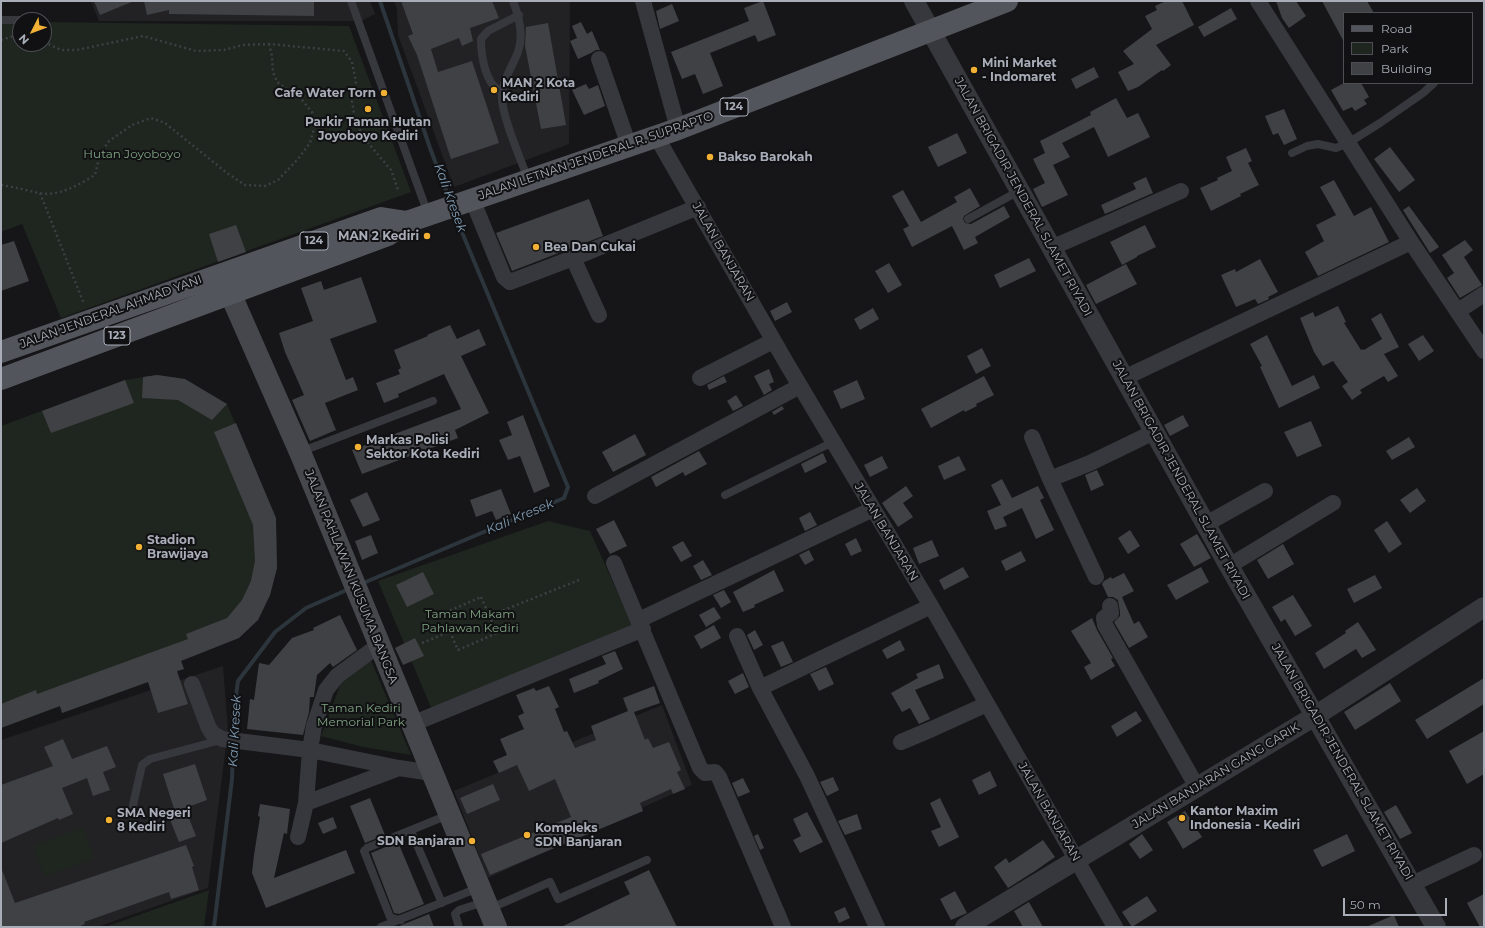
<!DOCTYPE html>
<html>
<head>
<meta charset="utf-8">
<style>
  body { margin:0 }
  #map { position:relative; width:1485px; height:928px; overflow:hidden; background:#161618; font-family:Montserrat,sans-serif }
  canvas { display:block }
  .frame { position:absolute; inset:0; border:2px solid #a8adb8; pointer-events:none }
  .legend { position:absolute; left:1343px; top:12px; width:130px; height:72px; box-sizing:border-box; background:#111113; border:1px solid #4d4f55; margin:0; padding:5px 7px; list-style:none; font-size:12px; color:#a8adb8 }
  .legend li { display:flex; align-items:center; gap:8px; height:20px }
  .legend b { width:20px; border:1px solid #4d4f55 }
  .north { position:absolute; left:12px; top:12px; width:40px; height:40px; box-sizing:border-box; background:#111113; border:1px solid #4d4f55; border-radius:50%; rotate:228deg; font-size:11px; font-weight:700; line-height:16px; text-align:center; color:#a8adb8 }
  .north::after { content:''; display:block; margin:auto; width:14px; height:18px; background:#f2b134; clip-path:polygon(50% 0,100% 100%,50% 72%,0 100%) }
  .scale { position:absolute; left:1343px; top:898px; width:104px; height:18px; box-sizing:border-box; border:2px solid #a8adb8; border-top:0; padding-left:5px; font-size:12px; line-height:14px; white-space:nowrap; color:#a8adb8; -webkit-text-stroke:3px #111113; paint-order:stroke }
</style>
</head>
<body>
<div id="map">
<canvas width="1485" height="928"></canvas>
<div class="frame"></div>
<ul class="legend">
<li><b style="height:5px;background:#53555c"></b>Road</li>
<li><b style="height:11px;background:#1e261f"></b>Park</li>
<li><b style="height:11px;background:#404145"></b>Building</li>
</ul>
<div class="north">N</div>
<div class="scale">50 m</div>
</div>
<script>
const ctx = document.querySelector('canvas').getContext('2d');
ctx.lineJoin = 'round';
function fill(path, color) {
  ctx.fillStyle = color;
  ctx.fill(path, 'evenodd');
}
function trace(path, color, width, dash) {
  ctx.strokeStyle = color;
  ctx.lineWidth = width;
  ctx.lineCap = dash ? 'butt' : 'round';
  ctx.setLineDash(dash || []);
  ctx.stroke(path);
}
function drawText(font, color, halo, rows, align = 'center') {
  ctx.font = font + ' Montserrat,sans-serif';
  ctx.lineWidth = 4;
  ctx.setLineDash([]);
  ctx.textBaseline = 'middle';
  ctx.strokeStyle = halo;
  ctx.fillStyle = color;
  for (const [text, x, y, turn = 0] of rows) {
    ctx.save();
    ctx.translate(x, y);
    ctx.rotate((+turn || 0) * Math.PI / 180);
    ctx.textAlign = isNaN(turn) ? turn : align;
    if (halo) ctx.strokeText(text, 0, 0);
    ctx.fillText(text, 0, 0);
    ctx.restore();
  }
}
const built = new Path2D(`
  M91 1H370L375 14 361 21H99Z
  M394 1H570L569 144 454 187 398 35 397 9Z
  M223 666 228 730 208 888 97 927H1V740Z
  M662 705 692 785 488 878 454 791Z`);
const green = new Path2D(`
  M1 22H20V44H44V22L349 26 411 192 61 318 22 224 1 232Z
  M157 375 185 379 227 404 274 514 276 526 277 568 270 595 258 620 181 660 184 669 62 713 60 706 1 728V426L125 380Z
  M548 521 590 531 633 627 432 710 378 581Z
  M370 658 411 755 363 747 321 736 342 680Z
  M83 827 95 858 44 877 33 846Z
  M209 890 204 927H105Z`);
const stream = new Path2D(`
  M380 1 430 148 450 201
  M361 584 564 498 568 487 454 213
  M233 736V718L238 681 275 632 306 608 349 589
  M214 927 232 779 233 745`);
const building = new Path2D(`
  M94 1H134L100 15Z
  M144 1H314V16L169 14V10L147 15Z
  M401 1H492L499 18 470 28 473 41 462 46 459 38 431 49 438 72 472 61 499 143 451 159 417 55 408 36 413 34Z
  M763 1 776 35 758 42 755 35 710 53 723 86 703 94 695 74 682 79 671 52 749 21 744 8Z
  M1166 1H1182L1194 25 1156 45 1171 65 1163 71 1162 70 1138 87 1128 91 1118 72 1134 64 1123 51 1152 29 1145 16 1157 10 1155 6Z
  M1276 1H1296L1306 16 1289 28 1282 18Z
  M1322 1H1367L1374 13H1344V42Z
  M672 4 679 21 660 29 656 11Z
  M1231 8 1237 19 1204 37 1198 27Z
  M581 22 587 34 592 31 600 50H596L591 53 578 59 570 41 577 38 572 26Z
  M548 23 566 125 541 129 525 46 526 27Z
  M1094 67 1099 77 1076 89 1071 79Z
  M1344 83H1361L1369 97 1364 100 1367 104 1355 111 1352 107 1343 111 1331 90Z
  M586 84 589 89 598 85 605 106 584 115 572 90Z
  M1116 98 1127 118 1138 113 1150 137 1108 157 1094 127 1062 143 1070 157 1053 165 1068 195 1042 207 1033 189 1045 183 1033 159 1045 153 1040 141 1091 115 1090 112Z
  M1284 109 1297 139 1284 145 1278 133 1273 135 1265 116Z
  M957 133 967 153 938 167 928 147Z
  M1390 147 1415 180 1399 192 1374 159Z
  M1246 148 1252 161 1248 163 1259 185 1240 194 1241 196 1211 211 1200 188 1218 180 1217 178 1232 171 1226 157Z
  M1146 177 1153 193 1105 214 1101 205 1136 189 1133 183Z
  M1334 180 1354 216 1371 207 1389 242 1318 276 1305 252 1324 241 1316 225 1336 215 1320 187Z
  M970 188 980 206 964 216 963 219 965 223 971 224 1004 206 1010 217 975 237 978 243 964 250 952 226 912 247 903 229 909 226 892 196 903 190 921 222 957 202 954 197Z
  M589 199 603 236 512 271 496 233Z
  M1409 206 1439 247 1430 253 1403 210Z
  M236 225 246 252 218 262 209 234Z
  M1145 225 1156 247 1137 256V257L1122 265 1110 242Z
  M1465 240 1473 250 1464 257 1482 285 1460 298 1447 278 1454 273 1442 255Z
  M14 241 29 281 1 291V245Z
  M1029 258 1036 271 1000 288 994 275Z
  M1260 259 1278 292 1268 297 1269 299 1258 304 1255 299 1236 307 1221 275 1235 269 1236 272Z
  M889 263 902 285 888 293 875 271Z
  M1126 264 1137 284 1096 304 1086 285Z
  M361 277 377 322 330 339 346 380 353 377 358 390 325 403 336 430 310 441 292 400 304 395 285 352 279 333 313 321 301 288 321 281 324 290Z
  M787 302 792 312 775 321 770 311Z
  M1338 306 1346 322 1344 323 1361 350 1363 349 1364 350 1382 339 1371 319 1381 313 1399 347 1384 354 1398 376 1388 382 1384 376 1360 390 1362 393 1352 400 1342 386 1348 382 1333 361 1323 366 1314 352 1300 318 1313 312 1315 317Z
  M873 308 879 319 860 330 854 319Z
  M450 325 457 339 479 329 486 345 461 356 489 413 455 430 458 438 362 474 352 450 461 409 444 374 398 394 399 397 384 403 376 383 400 374 398 370 401 368 394 350 428 336 427 335Z
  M1267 335 1292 386 1314 375 1320 388 1279 408 1260 367 1262 366 1250 344Z
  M1423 335 1434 351 1419 361 1408 344Z
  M982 348 991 366 976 374 967 356Z
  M769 369 774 382 769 384 772 390 764 395 754 376Z
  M157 375 185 379 227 404 212 420 178 400 142 398 143 377Z
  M724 376 727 382 709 390 707 385Z
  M984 376 994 395 976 404 977 406 965 412 964 410 931 428 921 409Z
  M125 380 134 403 51 433 42 411Z
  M857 380 865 399 841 409 833 391Z
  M736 395 743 406 733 411 727 401Z
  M782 406 784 409 774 415 772 412Z
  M523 415 550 486 534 493 520 456 508 460 499 440 512 435 507 422Z
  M1183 415 1189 426 1170 436 1164 425Z
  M1311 421 1322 446 1297 457 1284 432Z
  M236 423 276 518 277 568 270 595 258 620 239 638 181 661 184 669 177 671 188 704 158 713 148 682 62 713 60 706 1 728V704L36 690 37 694 188 639 186 634 227 618 242 600 251 581 255 561 253 525 214 432Z
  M635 434 646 455 613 472 602 452Z
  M1409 437 1415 447 1392 460 1386 451Z
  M699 451 707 464 685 476 683 472 656 487 651 477Z
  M823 453 827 462 805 473 801 464Z
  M882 456 888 468 870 477 864 465Z
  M959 456 966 470 944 480 938 466Z
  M1097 470 1104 485 1091 491 1085 475Z
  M1002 479 1012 498 1038 486 1044 498 1040 500 1054 530 1036 539 1022 508 1003 517 1007 526 995 530 987 511 1001 505 991 485Z
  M906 486 913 496 903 503 913 517 898 527 882 503Z
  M1417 488 1426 501 1410 513 1400 500Z
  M501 489 511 514 496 520 492 511 476 517 470 500Z
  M367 492 380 520 363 527 350 500Z
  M810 512 817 525 805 531 799 518Z
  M614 520 627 546 610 554 596 529Z
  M1387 521 1402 544 1389 553 1374 530Z
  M1130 530 1140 546 1128 554 1118 538Z
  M1197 534 1211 558 1194 567 1180 544Z
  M371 535 378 553 362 560 355 541Z
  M856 538 862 551 851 556 845 544Z
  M932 540 939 556 919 564 913 548Z
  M683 541 692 556 681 562 672 547Z
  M1283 544 1294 564 1268 579 1257 560Z
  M809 550 814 560 805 565 799 555Z
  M1021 551 1026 561 1006 571 1001 561Z
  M703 560 712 575 701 580 693 566Z
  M963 567 969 577 944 590 939 580Z
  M1201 567 1209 582 1176 600 1167 585Z
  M774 570 784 591 754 605 755 607 743 612 733 592Z
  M423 572 434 594 407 607 396 585Z
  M1124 573 1134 591 1122 597 1134 624 1139 621 1148 637 1129 648 1114 622 1120 616V612L1118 600 1113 597H1108L1102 584 1104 581 1111 577 1112 579Z
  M1375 575 1382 588 1354 603 1347 589Z
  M724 590 731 602 721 608 713 595Z
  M1293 595 1312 626 1295 636 1285 619 1281 622 1272 607Z
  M714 607 721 618 706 627 699 615Z
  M340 615 357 650 333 667 330 663 317 675 314 696V697H310L309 712 303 735 247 729 250 699 254 700 259 663 269 665 292 638 314 630 313 628Z
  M1092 618 1097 630 1113 658 1111 659 1115 666 1091 680 1084 667 1091 663 1071 631Z
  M1358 622 1376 650 1362 658 1356 649 1324 669 1315 653 1346 633 1345 631Z
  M714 625 721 638 701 649 694 636Z
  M755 630 763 645 754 650 747 635Z
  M415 638 424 656 403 665 395 648Z
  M900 640 905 650 887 659 882 650Z
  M783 641 793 662 781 667 771 646Z
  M615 651 623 669 598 681 599 683 574 693 569 679 606 664 602 656Z
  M939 664 944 678 915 690 930 719 919 724 910 708 902 712 891 693 918 678 916 674Z
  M826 667 834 684 819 691 810 674Z
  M743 673 749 687 735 694 728 681Z
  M1484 678V704L1427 739 1415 720Z
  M1390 683 1401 701 1355 730 1344 712Z
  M549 686 559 707 555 709 564 732 567 731 575 748 596 740 591 726 628 711 623 698 654 686 660 703 634 712 645 740 648 738 653 748 669 742 681 770 677 772 685 789 673 794 671 789 640 803 643 811 490 875 481 854 571 817 555 779 529 791 517 765 499 773 493 761 507 755 500 739 524 729 518 716 524 713 516 695 534 688 536 691Z
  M1136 711 1142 721 1117 737 1111 726Z
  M1484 731V774L1467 784 1449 751Z
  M63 739 72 759 107 746 116 767 103 772 110 790 93 796 87 778 62 788 73 814 59 820 58 818 1 843V785L53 766 44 747Z
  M195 764 207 800 185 808 196 836 179 842 169 817 176 815 163 774Z
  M990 771 997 786 979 795 972 780Z
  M833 777 839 790 827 796 820 782Z
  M743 778 750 792 738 797 732 783Z
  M493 784 500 800 467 814 460 798Z
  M370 798 385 835 365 843 350 806Z
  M940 798 959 837 939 847 931 831 941 827 930 803Z
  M260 804 290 809 287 834 284 833 274 878 346 850 355 873 266 908 252 873 254 855 260 817 258 816Z
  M1396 805 1412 833 1400 839 1384 812Z
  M1185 811 1202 837 1183 849 1167 822Z
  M807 812 823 842 800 853 793 840 801 836 793 819Z
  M857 814 862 829 845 835 838 821Z
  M333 817 337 828 323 834 318 823Z
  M758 834 764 848 760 850 754 836Z
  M1142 834 1153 850 1140 859 1129 844Z
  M1347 834 1355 851 1322 867 1313 850Z
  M1043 840 1055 857 1035 871 1008 888 994 867 1006 858 1009 863Z
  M398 842 424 904 399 914 394 913 371 853Z
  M186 845 194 866 192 867 199 890 171 899 169 892 84 922 85 924 78 927H1V870H2L15 903Z
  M649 870 677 927H561L630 894 624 882Z
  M955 891 967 913 951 920 940 899Z
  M1484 894V927H1480L1467 903Z
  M1147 896 1157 911 1132 927 1122 912Z
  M1029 902 1043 927H1023L1014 911Z
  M845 907 850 918 839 923 834 912Z
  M429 914 434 927H400L399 926Z
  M1394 915 1399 927H1366Z`);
const path = new Path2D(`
  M1 40 20 34
  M44 42 61 50H77L143 36 196 51 224 50 243 45 269 44 344 51 352 62 356 82 351 95 355 120 364 138 391 170 398 190
  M1 185C14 187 26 190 38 193 59 197 78 185 95 175L100 154 109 141 132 125 151 118 165 123 227 173 245 185 265 186 278 180 297 160 310 143 315 125 312 112 302 100 277 82 273 72 272 56 269 44
  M40 193 84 304
  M481 597 497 633 458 650 442 614Z
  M489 616 579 580
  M422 643 449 632`);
const service = new Path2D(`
  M351 1 428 214
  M513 1C519 17 524 35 518 52 513 65 504 78 502 92 499 110 521 160 528 179
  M1 20H20
  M502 92C485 85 481 55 481 39L488 31 519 15
  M1292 153 1307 146 1318 144 1336 148 1348 143 1380 123 1423 93 1434 83
  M968 219 1019 191
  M300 452 433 401
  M725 495 833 442
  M131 814 142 765 150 759 221 740
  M411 831 442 903
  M489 909 550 882 558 899 647 860
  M401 920 395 919 390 917 364 851 367 848 448 815
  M381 927 478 888
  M459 927 455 914 459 910 484 902`);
const minor = new Path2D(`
  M643 1 678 129
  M1258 1 1411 242 1484 351
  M599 59 629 146
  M656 136 787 364 931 606 1115 927
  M472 199 504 277 510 282 573 258 698 207
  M1051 248 1181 191
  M573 258 599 315
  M1458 311 1484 294
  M700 378 773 341
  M1124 378 1411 242
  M1032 437 1050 479 1090 463 1154 432
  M1050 479 1096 577
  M595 496 800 386
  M1206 524 1265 491
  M614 563 700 768 705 773 715 772 719 777 783 927
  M1229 566 1333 503
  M1110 606 1111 613 1104 618 1105 625 1197 787
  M639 620 873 509
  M737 636 760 688 807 776 877 927
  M192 684 208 726 212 733 222 739 310 750 399 768 432 773
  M760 688 931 606
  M412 724 643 629
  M901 742 932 729 987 704
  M306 803 399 768
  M298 837 306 803 310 750 314 726 326 690 337 676 379 645
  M1412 884 1474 855`);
const tertiary = new Path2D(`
  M914 1 1229 566 1436 927
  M965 927 1315 716 1484 607`);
const secondary = new Path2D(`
  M223 277 300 452 496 927`);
const primary = new Path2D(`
  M1 352 381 218 407 222
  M1 379 388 235 407 222 678 129 1007 1`);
const markers = [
  [974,70,4,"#f2b134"],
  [494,90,4,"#f2b134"],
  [384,93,4,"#f2b134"],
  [368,109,4,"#f2b134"],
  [710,157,4,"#f2b134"],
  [427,236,4,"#f2b134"],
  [536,247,4,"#f2b134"],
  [358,447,4,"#f2b134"],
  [139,547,4,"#f2b134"],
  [1182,818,4,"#f2b134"],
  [109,820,4,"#f2b134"],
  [527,835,4,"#f2b134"],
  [472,841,4,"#f2b134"]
];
const shields = [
  [734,107,28],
  [314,241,28],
  [117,336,26]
];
const shieldNames = [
  ["124",734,107],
  ["124",314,241],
  ["123",117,336]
];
const poiNames = [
  ["Mini Market",982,63],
  ["- Indomaret",982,77],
  ["MAN 2 Kota",502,83],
  ["Kediri",502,97],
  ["Cafe Water Torn",376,93,"right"],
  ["Parkir Taman Hutan",368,122,"center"],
  ["Joyoboyo Kediri",368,136,"center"],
  ["Bakso Barokah",718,157],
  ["MAN 2 Kediri",419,236,"right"],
  ["Bea Dan Cukai",544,247],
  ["Markas Polisi",366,440],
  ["Sektor Kota Kediri",366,454],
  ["Stadion",147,540],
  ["Brawijaya",147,554],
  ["Kantor Maxim",1190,811],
  ["Indonesia - Kediri",1190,825],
  ["SMA Negeri",117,813],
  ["8 Kediri",117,827],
  ["Kompleks",535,828],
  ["SDN Banjaran",535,842],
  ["SDN Banjaran",464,841,"right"]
];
const parkNames = [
  ["Hutan Joyoboyo",132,154],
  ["Taman Makam",470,614],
  ["Pahlawan Kediri",470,628],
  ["Taman Kediri",361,708],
  ["Memorial Park",361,722]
];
const streetNames = [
  ["JALAN LETNAN JENDERAL R. SUPRAPTO",596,156,-19],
  ["JALAN BRIGADIR JENDERAL SLAMET RIYADI",1023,197,61],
  ["JALAN BANJARAN",723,252,60],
  ["JALAN JENDERAL AHMAD YANI",111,312,-20],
  ["JALAN BRIGADIR JENDERAL SLAMET RIYADI",1181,480,61],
  ["JALAN BANJARAN",886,532,59],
  ["JALAN PAHLAWAN KUSUMA BANGSA",351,577,68],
  ["JALAN BRIGADIR JENDERAL SLAMET RIYADI",1342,762,60],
  ["JALAN BANJARAN GANG CARIK",1216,776,-31],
  ["JALAN BANJARAN",1049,812,60]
];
const waterNames = [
  ["Kali Kresek",450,198,70],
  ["Kali Kresek",520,517,-23],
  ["Kali Kresek",235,731,-87]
];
fill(built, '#222225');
fill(green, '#1e261f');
trace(stream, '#2c353c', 4);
fill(building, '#404145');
trace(path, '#3d3f44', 2.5, [2, 3]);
trace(service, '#37383d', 8);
trace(minor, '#37383d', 16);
trace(tertiary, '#37383d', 20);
trace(secondary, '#45474d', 22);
trace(primary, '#53555c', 22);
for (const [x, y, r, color] of markers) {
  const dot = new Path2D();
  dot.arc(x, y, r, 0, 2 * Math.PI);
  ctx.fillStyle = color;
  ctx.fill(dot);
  trace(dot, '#111113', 1.5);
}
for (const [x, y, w] of shields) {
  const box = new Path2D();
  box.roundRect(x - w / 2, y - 9, w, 18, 3);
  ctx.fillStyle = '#111113';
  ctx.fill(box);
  trace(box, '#a8adb8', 1);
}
drawText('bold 11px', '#a8adb8', null, shieldNames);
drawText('bold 12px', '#a8adb8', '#111113', poiNames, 'left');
drawText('12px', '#7fa381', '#111113', parkNames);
drawText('12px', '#a8adb8', '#111113', streetNames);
drawText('italic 13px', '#7f9bb3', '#111113', waterNames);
</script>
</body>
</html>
